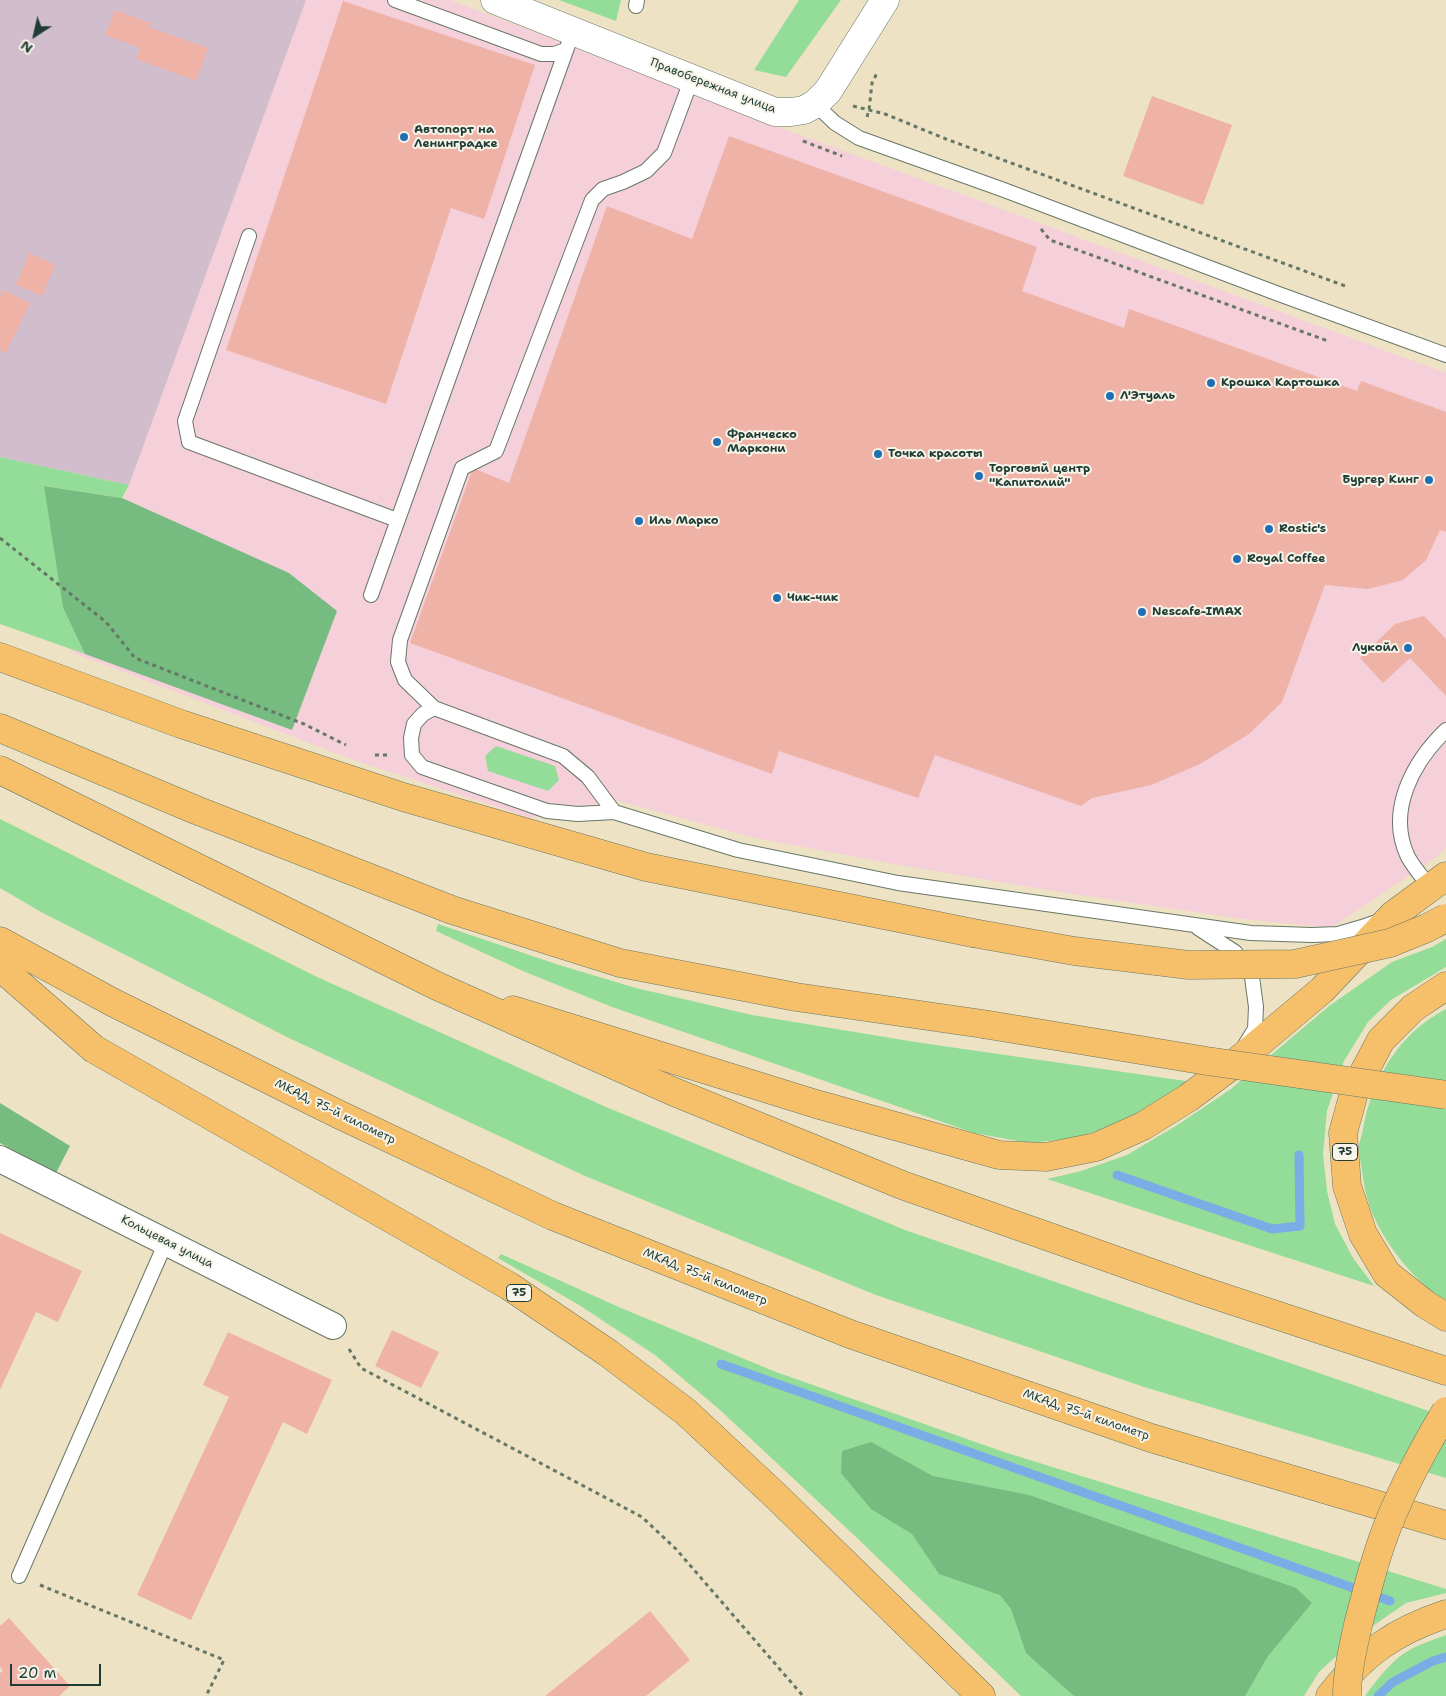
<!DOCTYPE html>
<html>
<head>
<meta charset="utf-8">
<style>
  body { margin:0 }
  #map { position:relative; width:1446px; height:1696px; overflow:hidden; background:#eee2c4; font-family:"Shantell Sans",sans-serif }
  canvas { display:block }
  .north { position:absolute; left:10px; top:10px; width:50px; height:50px; -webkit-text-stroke:4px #f7f3e8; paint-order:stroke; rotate:215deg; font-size:14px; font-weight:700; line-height:20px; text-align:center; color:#1f3d34 }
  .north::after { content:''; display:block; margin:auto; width:18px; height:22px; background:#1f3d34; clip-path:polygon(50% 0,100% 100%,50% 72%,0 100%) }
  .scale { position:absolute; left:10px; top:1664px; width:91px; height:22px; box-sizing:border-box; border:2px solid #1f3d34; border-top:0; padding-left:6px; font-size:15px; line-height:18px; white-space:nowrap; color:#1f3d34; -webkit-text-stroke:4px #f7f3e8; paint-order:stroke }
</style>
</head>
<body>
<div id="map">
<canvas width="1446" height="1696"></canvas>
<div class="north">N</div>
<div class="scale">20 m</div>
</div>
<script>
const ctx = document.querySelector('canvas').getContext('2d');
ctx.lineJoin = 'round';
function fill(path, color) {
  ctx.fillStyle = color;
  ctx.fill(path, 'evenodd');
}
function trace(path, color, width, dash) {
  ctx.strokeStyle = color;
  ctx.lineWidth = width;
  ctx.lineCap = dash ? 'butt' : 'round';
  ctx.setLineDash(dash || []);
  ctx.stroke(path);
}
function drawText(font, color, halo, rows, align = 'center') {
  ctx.font = font + ' "Shantell Sans",sans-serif';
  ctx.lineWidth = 4;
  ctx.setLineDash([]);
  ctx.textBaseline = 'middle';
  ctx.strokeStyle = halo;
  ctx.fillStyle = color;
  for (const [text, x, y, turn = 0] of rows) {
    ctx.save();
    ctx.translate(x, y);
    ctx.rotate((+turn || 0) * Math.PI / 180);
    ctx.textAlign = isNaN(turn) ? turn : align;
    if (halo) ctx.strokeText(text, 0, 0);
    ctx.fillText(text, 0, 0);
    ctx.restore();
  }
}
const built = new Path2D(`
  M306 0H450L537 33 738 112 1446 373V847L1435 858 1331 928 1235 918 1040 889 894 864 755 838 615 800 531 818 354 760 71 652 129 485Z`);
const industrial = new Path2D(`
  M0 0H306L129 485 0 457Z`);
const green = new Path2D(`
  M559 0H621L616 21Z
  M799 0H841L786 77 754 70Z
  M0 457 129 485 122 498 45 486 63 608 85 654 0 624Z
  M496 746 555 766 559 780 548 791 488 771 485 756Z
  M0 819 317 977 606 1107 905 1230 1446 1417V1478L1144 1387 876 1295 585 1176 289 1038 41 912 0 888Z
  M438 924 559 965 636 988 752 1015 915 1042 1193 1082 1137 1117 1076 1138 1029 1143 974 1133 612 1007 523 971 436 931Z
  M1446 939V967L1391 1000 1368 1022 1344 1061 1327 1111 1323 1154 1327 1191 1335 1224 1353 1258 1374 1286 1047 1179 1081 1171 1127 1155 1179 1124 1231 1089 1329 1006 1392 962 1432 947Z
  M1446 1009V1301C1415 1282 1388 1248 1373 1215 1367 1202 1364 1185 1362 1171 1361 1164 1359 1155 1359 1148 1359 1142 1362 1136 1363 1129 1372 1079 1399 1033 1446 1009Z
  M501 1254 621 1308 776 1372 1004 1452 1446 1589V1593L1406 1603 1357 1637 1319 1672 1304 1696H1021L857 1538 720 1410 655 1355 579 1305 498 1258Z
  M1446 1635V1696H1365C1375 1682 1386 1668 1399 1657 1413 1646 1430 1641 1446 1635Z`);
const forest = new Path2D(`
  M44 486 122 498 289 573 337 611 292 730 85 654 63 608Z
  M0 1103 70 1146 56 1173 0 1143Z
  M871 1442 933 1476 1029 1495 1296 1588 1312 1603 1268 1656 1245 1696H1074L1026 1653 1011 1609 1000 1595 939 1574 912 1534 871 1509 841 1473 842 1451Z`);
const stream = new Path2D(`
  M1117 1175 1272 1229 1300 1226 1299 1155
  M721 1364 1390 1601
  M1378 1696 1393 1682 1433 1661 1446 1657`);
const building = new Path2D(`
  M343 1 535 65 484 219 451 208 386 404 226 350Z
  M115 10 151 23 149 27 208 48 196 81 136 59 140 48 105 35Z
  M1152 96 1232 125 1203 205 1123 176Z
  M729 136 1037 247 1022 291 1124 328 1129 309 1357 391 1361 381 1446 412V532L1440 530 1426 560 1403 580 1368 589 1325 585 1282 702 1249 734 1200 764 1151 785 1092 798 1081 806 935 755 918 798 779 751 772 774 410 643 473 468 509 483 607 206 692 239Z
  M29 253 55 265 42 296 16 285Z
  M3 290 30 303 6 353 0 350V296Z
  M1424 616 1446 639V696L1410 658 1383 683 1360 658 1395 624Z
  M0 1233 82 1271 58 1322 36 1312 0 1390Z
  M392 1330 439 1352 421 1388 375 1366Z
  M228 1332 332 1380 307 1434 283 1422 191 1620 137 1595 229 1397 203 1385Z
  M650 1611 690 1660 646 1696H545Z
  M9 1618 70 1686 59 1696H0V1673L3 1671 0 1667V1626Z`);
const path = new Path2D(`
  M853 106 885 114 946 139 1348 287
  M867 117 869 110 872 83 878 71
  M803 141 842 156
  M1041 229 1050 240 1328 341
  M0 538 106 622 135 658 304 724 346 745
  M375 755H389
  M349 1349 361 1368 642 1517 676 1549 803 1696
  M40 1585 224 1660 206 1696`);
const service = new Path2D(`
  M395 0 541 54H554L566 50
  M636 6 637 0
  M815 104 835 123 859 138 1004 190 1276 293 1446 355
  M249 236 185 421 189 442 397 520
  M371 595 573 31
  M434 708 423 714 414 724 411 738 412 755 422 767 547 811 578 814 614 812 738 850 898 883 1251 933 1312 935 1338 934 1362 927 1379 921
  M614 812 588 777 563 756 434 708 405 680 398 662 400 640 462 468 496 451 592 200 603 189 623 182 646 171 664 153 692 78
  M1431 888C1423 878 1414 868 1408 857 1386 811 1413 762 1446 730
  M1198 928 1235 952 1252 977 1256 1007 1255 1029 1245 1045
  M19 1576 166 1242`);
const minor = new Path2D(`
  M0 1159 333 1326`);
const tertiary = new Path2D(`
  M495 0 775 112H791L804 110 815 104 828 91 885 0`);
const primary = new Path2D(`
  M0 657 181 724 403 797 646 867 973 933
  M513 1010 816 1104 999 1155 1046 1157 1096 1147 1143 1126 1188 1098 1235 1063 1322 990 1393 915 1446 876
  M1330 1696C1363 1653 1395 1631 1446 1614`);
const trunk = new Path2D(`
  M0 728 196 810 452 910 620 963 796 997 983 1024
  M0 770 437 986 672 1091 902 1185 1194 1288 1446 1371
  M0 941 112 1002 338 1114 553 1216 850 1334 1151 1438 1446 1525
  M0 967 94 1049 509 1286 608 1353 686 1412 778 1498 981 1696
  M1446 986 1413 1008 1381 1040 1355 1089 1343 1133 1347 1186 1363 1234 1387 1274 1425 1304 1446 1317`);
const primaryBridge = new Path2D(`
  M973 933 1074 951 1189 965 1295 964 1390 943 1427 928 1446 918
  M1347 1696C1347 1672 1353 1648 1358 1625 1365 1598 1372 1570 1381 1544 1397 1497 1421 1453 1446 1411`);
const trunkBridge = new Path2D(`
  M983 1024 1207 1061 1446 1095`);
const markers = [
  [404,137,5,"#1f6fb2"],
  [1211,383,5,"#1f6fb2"],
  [1110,396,5,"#1f6fb2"],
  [717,442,5,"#1f6fb2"],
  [878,454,5,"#1f6fb2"],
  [979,476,5,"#1f6fb2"],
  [1429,480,5,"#1f6fb2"],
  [639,521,5,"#1f6fb2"],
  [1269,529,5,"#1f6fb2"],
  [1237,559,5,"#1f6fb2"],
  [777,598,5,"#1f6fb2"],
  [1142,612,5,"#1f6fb2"],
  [1408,648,5,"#1f6fb2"]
];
const shields = [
  [1345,1152,25],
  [519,1293,25]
];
const shieldNames = [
  ["75",1345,1152],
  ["75",519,1293]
];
const streetNames = [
  ["Правобережная улица",713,86,21],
  ["МКАД, 75-й километр",335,1112,26],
  ["Кольцевая улица",167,1242,27],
  ["МКАД, 75-й километр",705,1277,22],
  ["МКАД, 75-й километр",1086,1415,19]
];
const poiNames = [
  ["Автопорт на",414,130],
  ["Ленинградке",414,144],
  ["Крошка Картошка",1221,383],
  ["Л'Этуаль",1120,396],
  ["Франческо",727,435],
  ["Маркони",727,449],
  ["Точка красоты",888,454],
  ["Торговый центр",989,469],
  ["\"Капитолий\"",989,483],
  ["Бургер Кинг",1419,480,"right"],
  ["Иль Марко",649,521],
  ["Rostic's",1279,529],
  ["Royal Coffee",1247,559],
  ["Чик-чик",787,598],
  ["Nescafe-IMAX",1152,612],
  ["Лукойл",1398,648,"right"]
];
fill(built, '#f5cfd9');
fill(industrial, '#d1bdcb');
fill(green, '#93dd99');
fill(forest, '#76bc81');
trace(stream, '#7aace6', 9);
fill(building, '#efb2a7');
trace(service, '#677766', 16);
trace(minor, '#677766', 28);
trace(tertiary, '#677766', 29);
trace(primary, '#677766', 29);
trace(trunk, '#677766', 29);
trace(path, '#677766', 3, [4, 4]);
trace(service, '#fff', 14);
trace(minor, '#fff', 26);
trace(tertiary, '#fff', 28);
trace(primary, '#f6c06b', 28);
trace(trunk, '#f6c06b', 28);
trace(primaryBridge, '#677766', 29, []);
trace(trunkBridge, '#677766', 29, []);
trace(primaryBridge, '#f6c06b', 28);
trace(trunkBridge, '#f6c06b', 28);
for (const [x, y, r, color] of markers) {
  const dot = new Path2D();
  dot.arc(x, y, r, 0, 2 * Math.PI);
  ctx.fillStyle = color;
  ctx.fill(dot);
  trace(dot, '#f7f3e8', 2);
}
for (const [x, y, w] of shields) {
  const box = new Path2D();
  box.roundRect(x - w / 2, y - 8.5, w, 17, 4);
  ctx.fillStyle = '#f7f3e8';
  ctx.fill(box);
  trace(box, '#1f3d34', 1);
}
drawText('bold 11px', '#1f3d34', null, shieldNames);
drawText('12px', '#1f3d34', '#f7f3e8', streetNames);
drawText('bold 12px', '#1f3d34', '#f7f3e8', poiNames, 'left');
</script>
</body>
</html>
